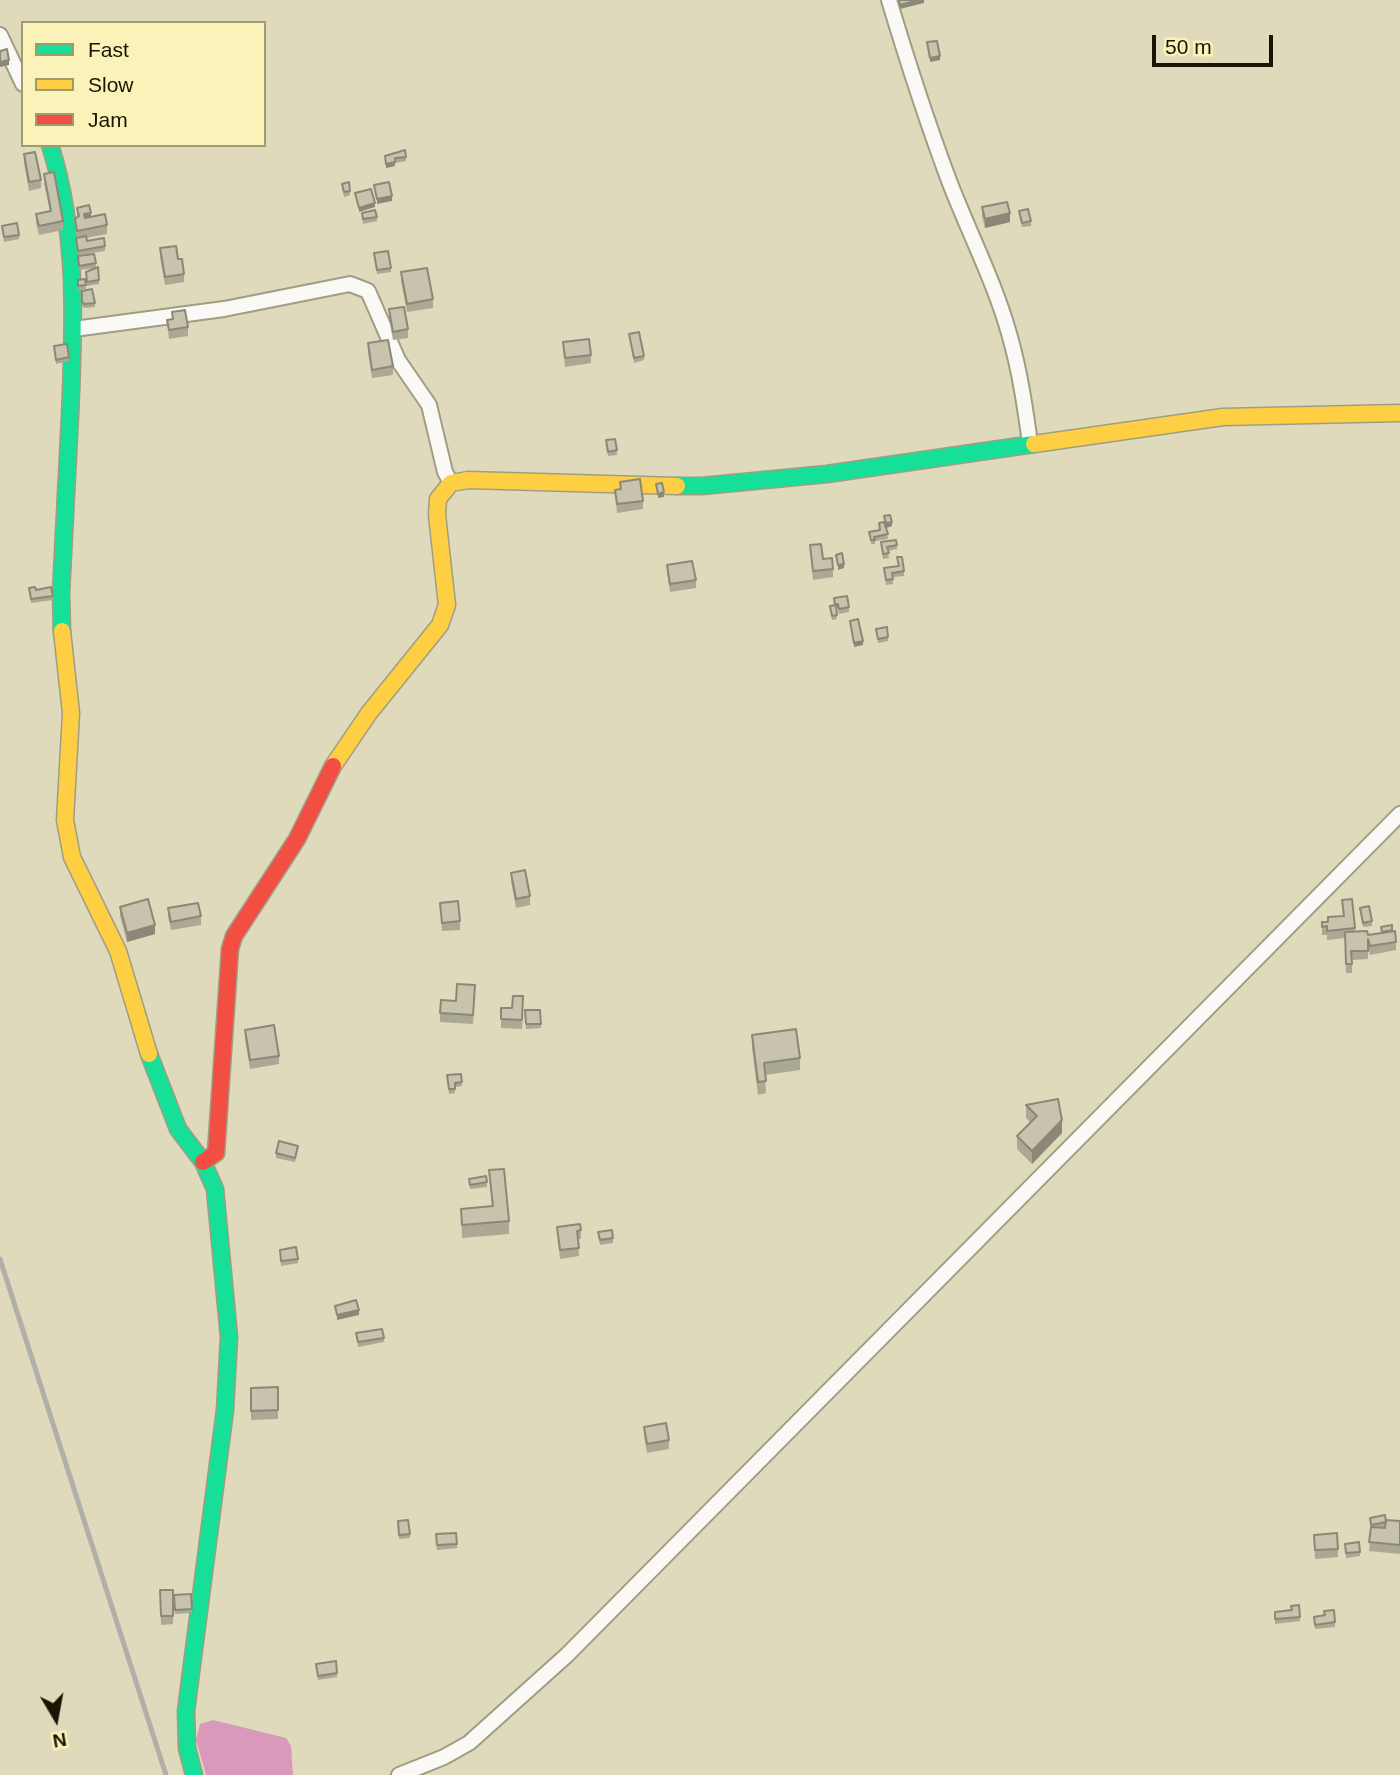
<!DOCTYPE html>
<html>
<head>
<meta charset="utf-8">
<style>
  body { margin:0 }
  #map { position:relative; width:1400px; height:1775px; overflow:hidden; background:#dedabb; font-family:Helvetica,sans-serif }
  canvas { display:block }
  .legend { position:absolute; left:21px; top:21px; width:245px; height:126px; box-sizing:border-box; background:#faf2b8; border:2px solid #a09a6f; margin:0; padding:9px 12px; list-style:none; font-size:21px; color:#191502 }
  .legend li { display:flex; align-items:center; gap:14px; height:35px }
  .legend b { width:35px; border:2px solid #a09a6f }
  .north { position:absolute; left:21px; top:1684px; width:70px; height:70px; -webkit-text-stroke:5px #faf2b8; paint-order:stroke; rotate:170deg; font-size:19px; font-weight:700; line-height:28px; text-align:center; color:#191502 }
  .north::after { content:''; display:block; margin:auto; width:24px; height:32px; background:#191502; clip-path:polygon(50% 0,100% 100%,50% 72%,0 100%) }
  .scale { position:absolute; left:1152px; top:35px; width:121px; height:32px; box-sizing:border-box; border:4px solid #191502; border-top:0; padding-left:9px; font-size:21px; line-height:24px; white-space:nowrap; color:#191502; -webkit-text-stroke:5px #faf2b8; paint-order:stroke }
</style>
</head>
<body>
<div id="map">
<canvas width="1400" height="1775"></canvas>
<ul class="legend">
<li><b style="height:9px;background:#16e098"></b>Fast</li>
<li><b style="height:9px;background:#ffcf43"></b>Slow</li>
<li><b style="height:9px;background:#f24e42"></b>Jam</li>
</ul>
<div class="north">N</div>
<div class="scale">50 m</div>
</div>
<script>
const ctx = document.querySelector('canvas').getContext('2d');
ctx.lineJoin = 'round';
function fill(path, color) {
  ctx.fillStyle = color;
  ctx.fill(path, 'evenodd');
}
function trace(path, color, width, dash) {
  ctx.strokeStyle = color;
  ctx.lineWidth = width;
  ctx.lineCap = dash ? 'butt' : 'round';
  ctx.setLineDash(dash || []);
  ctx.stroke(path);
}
const water = new Path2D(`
  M213 1720 286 1738 291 1746 293 1775H206L196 1740 200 1724Z`);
const street = new Path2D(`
  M889 0C907 60 926 119 948 178 968 231 995 282 1010 337 1020 372 1025 407 1030 443
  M0 35 23 84
  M74 329 224 309 350 284 368 291 398 360 429 405 445 472 451 483
  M399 1775 444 1757 469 1743 567 1655 1400 814`);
const fast = new Path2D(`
  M50 145C78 232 74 326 70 416 67 475 64 534 61 593L62 631
  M677 486H702L827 474 1034 444
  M149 1054 178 1129 203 1162 215 1189 229 1337 225 1410 186 1711 187 1748 194 1775`);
const slow = new Path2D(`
  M1034 444 1223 417 1400 413
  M62 631 71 713 65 820 72 857 118 951 149 1054
  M333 766 369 713 440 625 447 605 437 515 438 499 451 483 468 480 677 486`);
const jam = new Path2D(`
  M203 1162 216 1153 230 949 234 936 297 839 333 766`);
const rail = new Path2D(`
  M0 1259 166 1775`);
const wall = new Path2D(`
  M24 154 41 180V188L29 191 24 163Z
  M385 156 406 157V161L395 163V166L386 168Z
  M44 174 63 221V230L39 235 36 223V214L50 212 44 183Z
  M342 184 350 191V195L344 197Z
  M982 207 1010 222 985 228 982 216Z
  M77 208 91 217 107 225V234L86 238 87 241 105 246V251L78 255 76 242V238H77L75 228V219L77 217Z
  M1019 211 1031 221V226L1022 227Z
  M362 213 377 217V221L363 224Z
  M2 226 19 235V239L4 242Z
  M160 248 178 259 184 274V282L165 285 160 257Z
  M374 253 391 268V272L377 274Z
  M78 256 96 263V268L79 270Z
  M86 272 99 280V284L87 286Z
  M401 272 433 299V308L407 312 401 281Z
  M85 279 86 289 78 290V280Z
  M82 291 95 303V307L84 308 82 306Z
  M389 309 408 329V338L393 340 389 318Z
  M172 312 188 327V336L169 339 167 320 172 319Z
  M629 334 644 356V360L634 363Z
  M563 342 591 355V363L565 367Z
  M368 343 393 366V375L372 378 368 352Z
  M54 346 69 357V361L56 364Z
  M606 440 617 450V455L608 456Z
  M620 482 643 501V509L617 513 615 490 620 489Z
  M884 516 892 526 886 528 888 539 875 541V544H871L869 532 879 531V523H885Z
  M881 542 897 545V549L888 551 889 558 883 559Z
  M810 545 833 569V577L813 580Z
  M667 565 696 580V588L670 592 667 573Z
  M884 568 904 571V576L893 577V584L886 585Z
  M29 588 53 596V600L31 603Z
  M834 598 849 607V612L839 614 838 608 836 609 837 619 832 620 830 606 834 605Z
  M876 629 888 637V641L878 643Z
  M511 873 530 896V905L516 908 511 881Z
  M1352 899 1355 932 1368 935 1381 933V927L1392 925V931L1396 942V950L1370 955 1368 949V959L1352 960V973H1346L1345 938 1327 940V935H1322V922H1328L1343 916 1342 900Z
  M440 903 460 921V930L442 931Z
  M120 907 155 934 127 942 120 916Z
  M168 908 201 916V925L171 930 168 917Z
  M1360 908 1372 921V926L1363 927Z
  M475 993 473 1024 440 1022V1013L456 1001Z
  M523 996 522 1029 501 1028V1008H512Z
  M525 1010H540L541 1028 526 1029Z
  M245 1030 279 1056V1064L250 1069 245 1039Z
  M752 1035 800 1058V1070L765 1075 766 1093 758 1095 752 1048Z
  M461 1074 462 1086 455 1087V1093L449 1094 447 1075Z
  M1026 1105 1062 1133 1032 1164 1017 1149V1136L1031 1123 1026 1118Z
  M298 1150 295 1162 276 1158V1153Z
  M489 1170 509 1221V1234L462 1238 461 1209 492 1206Z
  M469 1179 487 1182V1187L470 1189Z
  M557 1227 581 1230V1239H578L579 1256 560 1259Z
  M598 1232 613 1238V1243L600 1245Z
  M280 1250 298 1259V1263L281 1266Z
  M356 1333 384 1338V1342L358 1347Z
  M278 1387V1419L251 1420V1388Z
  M644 1427 669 1440V1449L647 1453 644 1435Z
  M1370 1518 1386 1522 1400 1521V1554L1369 1551 1371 1529Z
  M398 1525 410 1534V1538L399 1539Z
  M456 1533 457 1548 437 1550 436 1534Z
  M1314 1535 1338 1549V1557L1315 1559Z
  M1345 1544 1360 1552V1556L1346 1558Z
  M160 1590H173V1624L161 1625Z
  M191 1594 192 1613 175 1614 174 1595Z
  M1299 1605 1300 1621 1275 1624V1612L1291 1610Z
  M1325 1615 1335 1622V1627L1315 1629 1314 1617Z
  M316 1664 337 1673V1677L318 1680Z`);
const shadedWall = new Path2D(`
  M918 0H924V3L900 9V5Z
  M940 56V60L930 62V58Z
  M9 60V65L0 67V62Z
  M395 162V166L386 168V164Z
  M392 196V201L377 204V199Z
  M375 203V207L359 212V208Z
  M91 213V221L84 223V214Z
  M1010 213V222L985 228V219Z
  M664 492V497L658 498V494Z
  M892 522V526L886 528V523Z
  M844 564V568L838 570V565Z
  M863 641V645L854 647V643Z
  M155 925V934L127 942V933Z
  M1062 1120V1133L1032 1164V1151Z
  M359 1310V1315L337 1320V1315Z`);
const building = new Path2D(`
  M899 0H918L900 5Z
  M937 41 940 56 930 58 927 42Z
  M7 49 9 60 0 62V51Z
  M405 150 406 157 395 158V162L386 164 385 156Z
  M35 152 41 180 29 182 24 154Z
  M54 172 63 221 39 226 36 214 51 211 44 174Z
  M349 182 350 191 344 192 342 184Z
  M389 182 392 196 377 199 374 185Z
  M371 189 375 203 359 208 355 193Z
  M1007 202 1010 213 985 219 982 207Z
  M89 205 91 213 84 214 85 218 105 214 107 225 77 231 75 219 79 216 77 208Z
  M1028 209 1031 221 1022 223 1019 211Z
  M375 210 377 217 363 219 362 213Z
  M17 223 19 235 4 237 2 226Z
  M86 236 87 241 104 238 105 246 78 251 76 238Z
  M176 246 178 259H182L184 274 165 277 160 248Z
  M388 251 391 268 377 270 374 253Z
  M94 254 96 263 79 266 78 256Z
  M98 267 99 280 87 282 86 272Z
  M427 268 433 299 407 304 401 272Z
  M85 279 86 285 78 286V280Z
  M92 289 95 303 84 304 82 302V291Z
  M404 307 408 329 393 332 389 309Z
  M185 310 188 327 169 330 167 320 173 319 172 312Z
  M639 332 644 356 634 358 629 334Z
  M589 339 591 355 565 358 563 342Z
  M388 340 393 366 372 370 368 343Z
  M67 344 69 357 56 360 54 346Z
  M615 439 617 450 608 452 606 440Z
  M640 479 643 501 617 504 615 490 621 489 620 482Z
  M662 483 664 492 658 494 656 484Z
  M890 515 892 522 886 523 884 516Z
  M884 522 888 534 874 537 875 540H871L869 532 880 530 879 523Z
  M896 540 897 545 887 547 889 553 883 554 881 542Z
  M821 544 823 559 832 558 833 569 813 571 810 545Z
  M842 553 844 564 838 565 836 555Z
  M897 557H902L904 571 892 573 893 579 886 580 884 568 899 566Z
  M692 561 696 580 670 584 667 565Z
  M35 587 36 590 51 587 53 596 31 599 29 588Z
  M847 596 849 607 839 609 838 604 835 605 834 598Z
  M836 605 837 615 832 616 830 606Z
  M858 619 863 641 854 643 850 621Z
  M887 627 888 637 878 639 876 629Z
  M525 870 530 896 516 899 511 873Z
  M148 899 155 925 127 933 120 907Z
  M1352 899 1355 928 1327 931V926L1322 927V922H1328V917L1344 916 1342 900Z
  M458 901 460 921 442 923 440 903Z
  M198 903 201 916 171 922 168 908Z
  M1369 906 1372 921 1363 923 1360 908Z
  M1392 925V930L1382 932 1381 927Z
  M1367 931 1368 935 1395 931 1396 942 1370 946 1368 939V951H1351L1352 964H1346L1345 932Z
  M457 984 475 985 473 1015 440 1013 441 1000 456 1001Z
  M513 996H523L522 1020 501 1019V1008H512Z
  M525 1010H540L541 1024H526Z
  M274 1025 279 1056 250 1060 245 1030Z
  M796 1029 800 1058 764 1063 766 1081 758 1082 752 1035Z
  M461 1074 462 1082 455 1083V1089H449L447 1075Z
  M1058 1099 1062 1120 1032 1151 1017 1136 1037 1116 1026 1105Z
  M279 1141 298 1146 295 1158 276 1153Z
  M504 1169 509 1221 462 1225 461 1209 493 1206 489 1170Z
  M486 1176 487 1182 470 1185 469 1179Z
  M580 1224 581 1230 577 1231 579 1248 560 1250 557 1227Z
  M612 1230 613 1238 600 1240 598 1232Z
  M296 1247 298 1259 281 1261 280 1250Z
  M356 1300 359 1310 337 1315 335 1306Z
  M382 1329 384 1338 358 1342 356 1333Z
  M278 1387V1410L251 1411V1388Z
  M666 1423 669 1440 647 1444 644 1427Z
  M1385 1515 1386 1522 1371 1525 1370 1518Z
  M408 1520 410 1534 399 1535 398 1521Z
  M1386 1520 1400 1521V1545L1369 1542 1371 1527 1385 1528Z
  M456 1533 457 1544 437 1545 436 1534Z
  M1337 1533 1338 1549 1315 1550 1314 1535Z
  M1359 1542 1360 1552 1346 1553 1345 1544Z
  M160 1590H173V1616H161Z
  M191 1594 192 1609 175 1610 174 1595Z
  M1299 1605 1300 1617 1275 1619V1612L1292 1610 1291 1606Z
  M1334 1610 1335 1622 1315 1625 1314 1617 1325 1615 1324 1611Z
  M336 1661 337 1673 318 1676 316 1664Z`);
fill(water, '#d999ba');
trace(street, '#a09d85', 18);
trace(fast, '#a09d85', 19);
trace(slow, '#a09d85', 19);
trace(jam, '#a09d85', 19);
trace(street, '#faf9f5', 14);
trace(fast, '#16e098', 16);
trace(slow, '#ffcf43', 16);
trace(jam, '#f24e42', 16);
trace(rail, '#b0b0a8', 5);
fill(wall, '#aba894');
fill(shadedWall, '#8b8878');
fill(building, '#c7c3ac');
trace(building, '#8b8878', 2);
</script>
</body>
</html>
